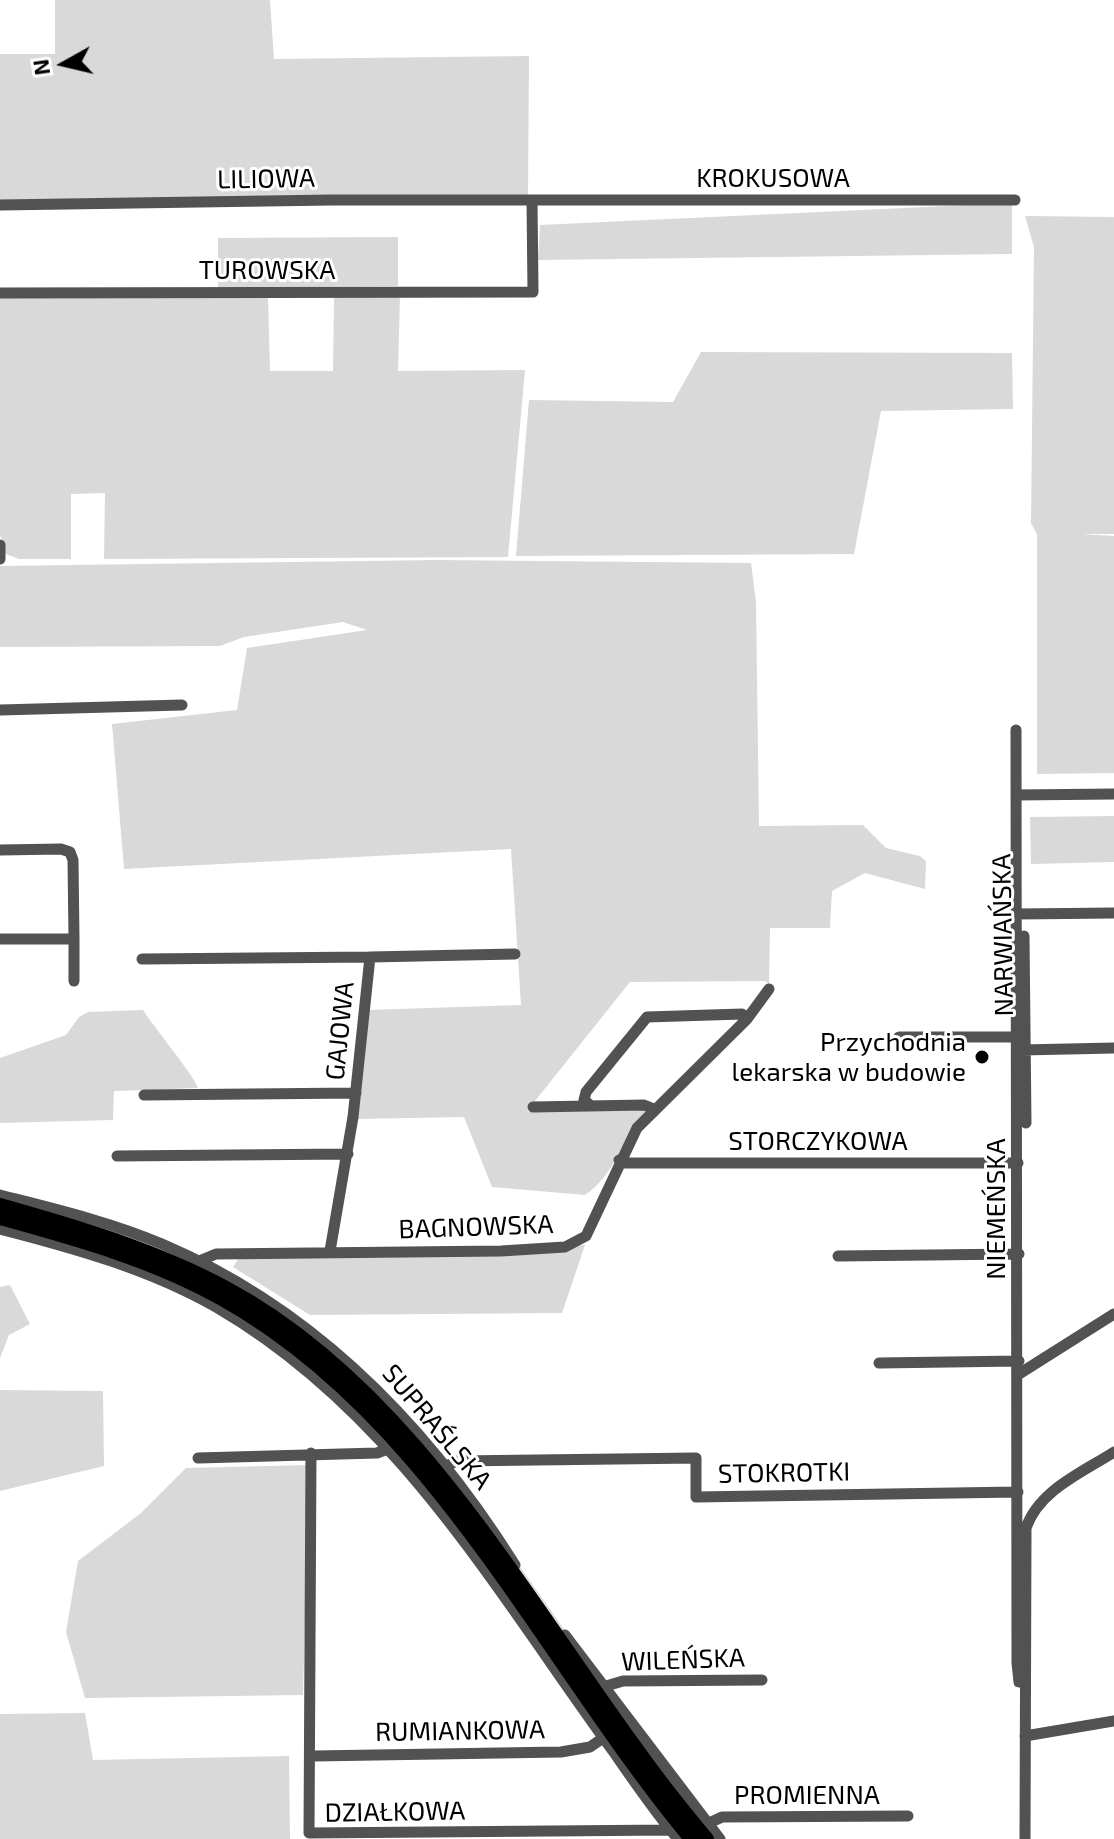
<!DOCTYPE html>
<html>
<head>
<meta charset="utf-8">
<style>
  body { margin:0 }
  #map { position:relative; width:1114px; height:1839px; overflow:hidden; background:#fff; font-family:"Exo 2",sans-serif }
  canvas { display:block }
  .north { position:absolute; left:24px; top:24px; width:80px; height:80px; -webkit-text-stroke:6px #fff; paint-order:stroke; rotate:262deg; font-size:22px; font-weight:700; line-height:32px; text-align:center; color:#000 }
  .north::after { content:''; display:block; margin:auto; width:28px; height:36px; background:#000; clip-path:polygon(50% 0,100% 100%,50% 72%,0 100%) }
</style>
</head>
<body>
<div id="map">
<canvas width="1114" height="1839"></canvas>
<div class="north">N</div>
</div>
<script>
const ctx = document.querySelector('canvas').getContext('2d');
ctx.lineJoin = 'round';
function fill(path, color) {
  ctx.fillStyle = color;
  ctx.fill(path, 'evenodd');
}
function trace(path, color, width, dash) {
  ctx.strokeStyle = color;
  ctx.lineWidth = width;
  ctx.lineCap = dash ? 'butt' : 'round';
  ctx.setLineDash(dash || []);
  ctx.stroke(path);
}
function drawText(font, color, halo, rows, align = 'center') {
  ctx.font = font + ' "Exo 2",sans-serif';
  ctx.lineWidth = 6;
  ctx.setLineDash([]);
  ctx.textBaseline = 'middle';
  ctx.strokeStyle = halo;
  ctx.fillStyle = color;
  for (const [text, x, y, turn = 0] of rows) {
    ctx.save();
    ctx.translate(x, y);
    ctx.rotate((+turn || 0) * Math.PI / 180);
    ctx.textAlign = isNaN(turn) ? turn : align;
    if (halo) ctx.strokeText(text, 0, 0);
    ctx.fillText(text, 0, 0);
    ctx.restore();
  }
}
const green = new Path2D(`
  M55 0H270L274 59 529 56 528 196 0 200V54H55Z
  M1012 203V254L538 260 540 225Z
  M1025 216 1114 217V534H1081L1114 536V773L1037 774V534L1031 523 1034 247Z
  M398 237V286L218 288V238Z
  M400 296 398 371 525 370 508 557 104 559 105 493 71 494V559H19L6 554 0 534V298L268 297 270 371H333L334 297Z
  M701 352 1012 353 1013 409 881 411 854 554 516 556 529 400 673 402Z
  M436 560 751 563 756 602 759 826 863 825 886 848 920 856 926 861 925 889 865 873 832 891 830 928H770L769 984 765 981 630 982 527 1111 651 1109C626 1134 614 1176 585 1195L492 1187 464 1117 356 1119 368 1010 521 1005 511 849 124 869 112 724 237 710 247 648 367 630 343 622 244 637 220 646 0 647V566Z
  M1114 816V862L1031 864 1030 817Z
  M143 1010C153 1026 196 1078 198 1088L114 1091 113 1120 0 1123V1058L66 1035 79 1017 88 1012Z
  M585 1245 562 1313 310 1315 233 1267 239 1258Z
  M10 1285 30 1324 9 1335 0 1358V1287Z
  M0 1390 103 1391 104 1466 0 1491Z
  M309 1465 303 1695 85 1698 66 1632 78 1561 141 1513 186 1468Z
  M85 1713 93 1760 289 1756 290 1839H0V1714Z`);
const minor = new Path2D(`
  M0 205 332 200H1015
  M0 293 533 292 532 201
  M0 545V559
  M0 710 182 705
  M1016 730 1017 1663 1019 1682H1025
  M1016 795 1114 794
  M0 850 61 849 70 852 73 860 74 939H0
  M1017 914 1114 913
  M1024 936 1026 1123
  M74 939V981
  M142 959 370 957
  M899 1037H1017
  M1022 1050 1114 1048
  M144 1095 356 1093
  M591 1106 584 1100 586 1092 647 1017 742 1014 747 1019
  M533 1107 644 1105 654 1109
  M117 1156 348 1154
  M619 1160 624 1163H1018
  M0 1195C55 1209 110 1222 162 1244 315 1309 428 1426 515 1565
  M0 1229C74 1248 149 1269 216 1307 395 1411 495 1589 613 1751 634 1781 654 1811 678 1839
  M330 1251 353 1117 370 957 515 954
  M838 1256 1019 1254
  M199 1261 216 1254 501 1251 565 1247 586 1236 637 1128 747 1019 769 989
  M879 1363 1019 1361
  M1019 1374 1114 1314
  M311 1453 309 1833 671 1830
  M198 1458 377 1453 390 1448
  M446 1466 457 1461 696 1458V1497L1018 1492
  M565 1635 720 1839
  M606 1686 623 1681 762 1680
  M1025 1736 1114 1721
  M314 1756 561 1752 590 1747 603 1738
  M707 1824 722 1817 908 1816
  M1025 1839 1026 1528C1039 1490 1083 1472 1114 1452`);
const major = new Path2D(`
  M0 1205C78 1227 154 1249 226 1288 439 1402 554 1660 707 1839
  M0 1218C76 1239 153 1260 222 1299 434 1418 540 1657 691 1839`);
const markers = [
  [982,1057,8,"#000"]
];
const streetNames = [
  ["KROKUSOWA",773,178],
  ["LILIOWA",266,179,-1],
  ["TUROWSKA",267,270],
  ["NARWIAŃSKA",1003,935,-91],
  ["GAJOWA",340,1031,-84],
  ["STORCZYKOWA",818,1141],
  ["NIEMEŃSKA",996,1209,-90],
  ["BAGNOWSKA",476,1227,-2],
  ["SUPRAŚLSKA",437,1427,50],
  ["STOKROTKI",784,1473,-1],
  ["WILEŃSKA",683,1660,-2],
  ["RUMIANKOWA",460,1731,-1],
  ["PROMIENNA",807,1795],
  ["DZIAŁKOWA",395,1812,-1]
];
const poiNames = [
  ["Przychodnia",966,1042],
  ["lekarska w budowie",966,1072]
];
fill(green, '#d9d9d9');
trace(major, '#dbdbdb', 18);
trace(minor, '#525252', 11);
trace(major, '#000', 14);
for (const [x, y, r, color] of markers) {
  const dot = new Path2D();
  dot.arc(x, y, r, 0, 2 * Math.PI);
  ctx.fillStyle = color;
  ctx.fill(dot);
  trace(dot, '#fff', 3);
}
drawText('26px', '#000', '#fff', streetNames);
drawText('26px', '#000', '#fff', poiNames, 'right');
</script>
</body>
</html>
